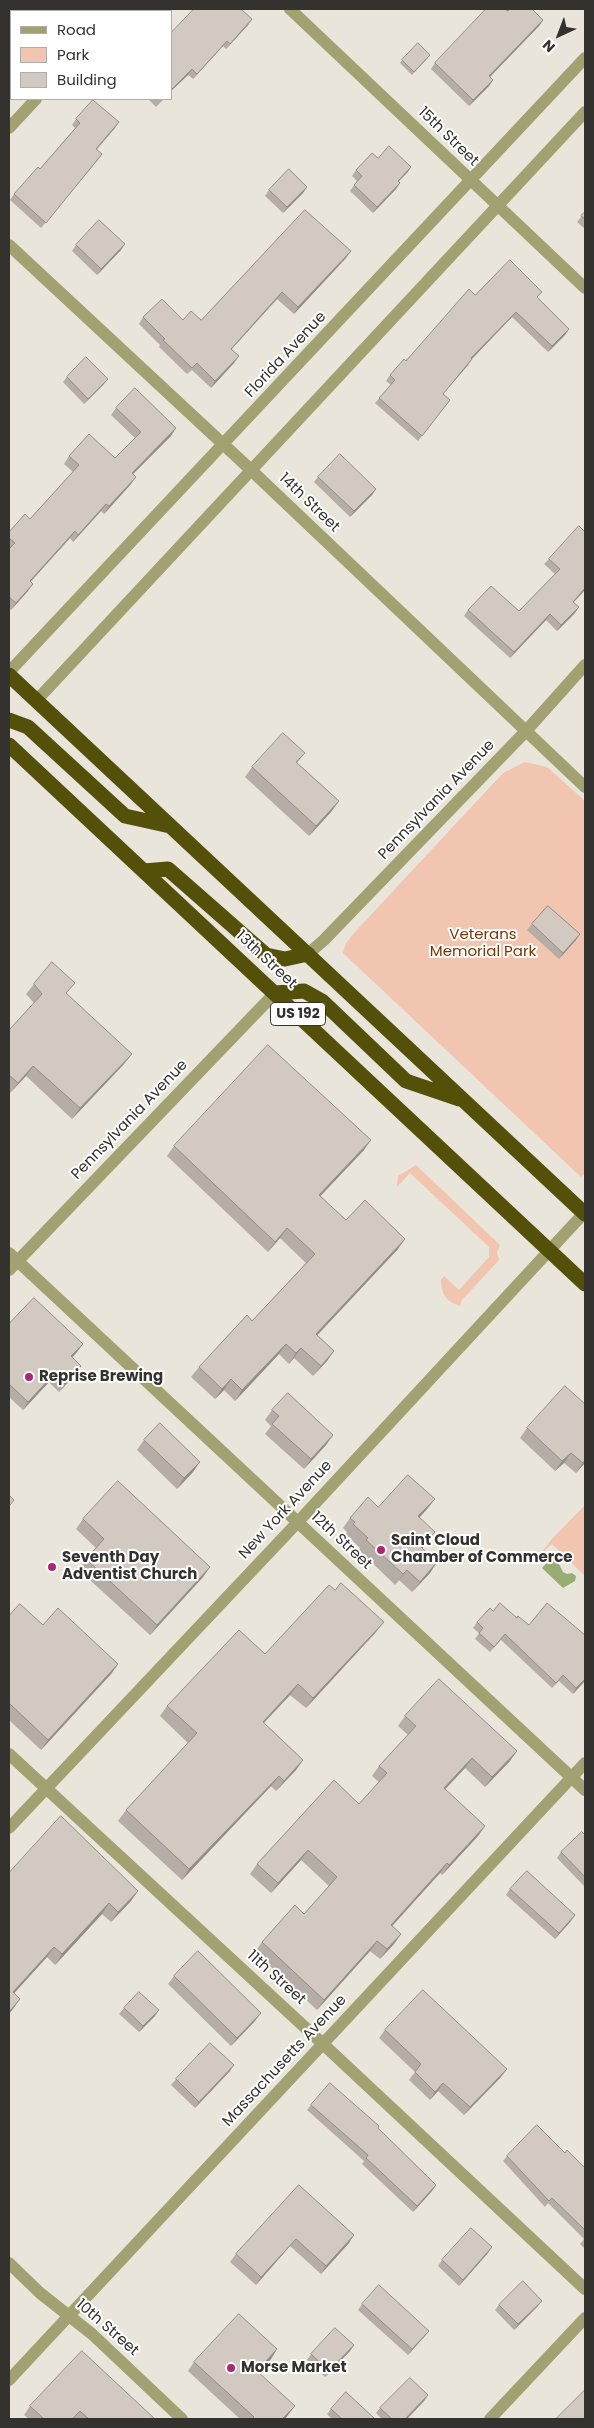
<!DOCTYPE html>
<html>
<head>
<meta charset="utf-8">
<style>
  body { margin:0 }
  #map { position:relative; width:594px; height:2428px; overflow:hidden; background:#eae5da; font-family:Poppins,sans-serif }
  canvas { display:block }
  .frame { position:absolute; inset:0; border:10px solid #34322e; pointer-events:none }
  .legend { position:absolute; left:10px; top:10px; width:162px; height:90px; box-sizing:border-box; background:#fff; border:1px solid #aeadab; margin:0; padding:6px 9px; list-style:none; font-size:15px; color:#34322e }
  .legend li { display:flex; align-items:center; gap:10px; height:25px }
  .legend b { width:25px; border:1px solid #aeadab }
  .north { position:absolute; left:534px; top:10px; width:50px; height:50px; -webkit-text-stroke:4px #fff; paint-order:stroke; rotate:223deg; font-size:14px; font-weight:700; line-height:20px; text-align:center; color:#34322e }
  .north::after { content:''; display:block; margin:auto; width:18px; height:22px; background:#34322e; clip-path:polygon(50% 0,100% 100%,50% 72%,0 100%) }
</style>
</head>
<body>
<div id="map">
<canvas width="594" height="2428"></canvas>
<div class="frame"></div>
<ul class="legend">
<li><b style="height:6px;background:#a2a172"></b>Road</li>
<li><b style="height:14px;background:#f1c5af"></b>Park</li>
<li><b style="height:14px;background:#d2c9c1"></b>Building</li>
</ul>
<div class="north">N</div>
</div>
<script>
const ctx = document.querySelector('canvas').getContext('2d');
ctx.lineJoin = 'round';
function fill(path, color) {
  ctx.fillStyle = color;
  ctx.fill(path, 'evenodd');
}
function trace(path, color, width, dash) {
  ctx.strokeStyle = color;
  ctx.lineWidth = width;
  ctx.lineCap = dash ? 'butt' : 'round';
  ctx.setLineDash(dash || []);
  ctx.stroke(path);
}
function drawText(font, color, halo, rows, align = 'center') {
  ctx.font = font + ' Poppins,sans-serif';
  ctx.lineWidth = 4;
  ctx.setLineDash([]);
  ctx.textBaseline = 'middle';
  ctx.strokeStyle = halo;
  ctx.fillStyle = color;
  for (const [text, x, y, turn = 0] of rows) {
    ctx.save();
    ctx.translate(x, y);
    ctx.rotate((+turn || 0) * Math.PI / 180);
    ctx.textAlign = isNaN(turn) ? turn : align;
    if (halo) ctx.strokeText(text, 0, 0);
    ctx.fillText(text, 0, 0);
    ctx.restore();
  }
}
const green = new Path2D(`
  M525 762 547 767 585 801V1173L581 1177 343 953 346 943 354 933 503 773Z
  M416 1165 500 1245 497 1252 499 1260 462 1300 460 1306C447 1302 441 1295 441 1280L444 1276 459 1290 489 1257V1247L410 1173 397 1187 398 1176Z
  M585 1505V1576L552 1544 539 1556 551 1540Z`);
const water = new Path2D(`
  M551 1558 557 1560 563 1572 567 1574 572 1573 576 1576 575 1581 563 1588 542 1568Z`);
const minor = new Path2D(`
  M290 9 585 288
  M117 11 120 9
  M9 128 36 99
  M9 245 251 470 585 787
  M9 672 585 58
  M36 701 585 112
  M308 954 324 940 526 731 585 665
  M9 1253 585 1790
  M9 1270 275 993
  M9 1754 323 2044 585 2289
  M9 1828 297 1523 585 1212
  M9 2263 40 2293 92 2334 182 2419
  M9 2380 585 1763
  M490 2419 585 2318`);
const highway = new Path2D(`
  M9 675 585 1214
  M9 720 28 727 125 816 170 826
  M9 745 585 1284
  M144 871 168 869 266 955 285 959 308 954
  M275 993 304 991 322 1001 406 1081 459 1099`);
const wall = new Path2D(`
  M508 11 543 20 539 26 490 77 493 80 489 86 469 106 431 69 435 63Z
  M252 19 248 25 226 49 223 46 193 79 188 75 171 91V33Z
  M428 58 412 75 400 63 402 60Z
  M148 99H164L156 107Z
  M76 119 115 128 96 149 102 154 98 160 41 228 10 200 14 194 40 169 75 128 72 125Z
  M378 158 411 167 407 173 398 181 396 189 373 213 350 191 357 181 352 176 356 170Z
  M269 190 303 193 283 213 265 196Z
  M585 212V229L577 222Z
  M76 245 121 250 97 275 72 251Z
  M346 258 294 314 277 299 232 349 234 363 211 388 192 370 187 374 159 347 160 345 139 324 143 317 183 320H201Z
  M475 295 538 298 569 329 565 335 548 352 512 317 472 359 468 365 443 394 450 400 418 441 375 403 391 385 386 381 390 375Z
  M67 377 108 379 103 385 84 404 63 382Z
  M116 408 171 436 133 474 131 484 104 514 101 511 73 542 70 538 31 581 28 591 11 610 9 609V532L30 519 73 472 64 464 69 456 115 458 135 438 111 415Z
  M318 477 376 489 372 495 350 517 314 482Z
  M549 559 585 590 574 602 575 613 557 631 546 620 510 658 464 616 468 610 519 611 555 574 544 564Z
  M305 753 297 763 339 801 331 812 309 836 245 777 252 767Z
  M532 924 576 940 559 959 527 930Z
  M34 984 67 994 124 1064 72 1119 26 1076 10 1093 9 1092V1030L34 1003 26 994Z
  M174 1146 364 1150 320 1196 346 1220 398 1249 317 1335 334 1351 327 1361 313 1376 294 1358 289 1364 279 1354 235 1401 224 1390 215 1399 191 1377 199 1367 252 1321 306 1263 280 1238 268 1252 167 1156Z
  M9 1324 83 1344 72 1357 76 1374 59 1392 49 1382 23 1410 9 1397Z
  M585 1404V1463L576 1473 564 1463 555 1471 520 1438 527 1428Z
  M272 1410 333 1435 326 1445 304 1469 265 1434 271 1426 265 1420Z
  M144 1440 193 1472 177 1489 137 1450Z
  M435 1499 427 1509 419 1518 428 1542 422 1548 437 1562 430 1573 412 1592 399 1580 395 1585 359 1550 360 1548 346 1534 347 1532 343 1528 350 1518 378 1507Z
  M83 1519 210 1567 203 1577 150 1635 79 1570 86 1559 96 1548 76 1529Z
  M493 1611 517 1618 529 1625 585 1635V1683L584 1682 573 1694 559 1681 552 1688 501 1640 490 1652 475 1639 479 1633 473 1628 477 1622Z
  M9 1616 43 1625 118 1664 111 1674 41 1750 9 1720Z
  M376 1632 306 1708 290 1695 264 1723 303 1760 296 1770 276 1791 271 1786 182 1880 118 1821 126 1810 188 1743 160 1716 167 1706 265 1654Z
  M405 1716 510 1761 485 1787 465 1768 445 1789 485 1826 478 1836 442 1875 440 1873 392 1926 401 1934 394 1944 380 1959 370 1951 317 2010 255 1952 262 1942 304 1914 329 1886 301 1860 271 1893 250 1874 257 1864 359 1804 379 1782 372 1776 379 1766 408 1735 398 1726Z
  M585 1835V1887L557 1858 561 1852Z
  M9 1873 131 1901 111 1922 102 1914 55 1965 47 1957 14 1993 20 1999 9 2014Z
  M510 1889 571 1921 555 1939 506 1895Z
  M174 1976 255 2021 231 2046 168 1984Z
  M124 2008 155 2016 139 2032 119 2014Z
  M385 2030 501 2077 464 2115 438 2091 430 2100 409 2080 415 2072 379 2038Z
  M230 2071 195 2108 171 2085 176 2079Z
  M311 2105 378 2128 436 2185 432 2191 413 2212 362 2164 364 2161 307 2110Z
  M565 2153 585 2168V2249L580 2244 584 2239 548 2203 545 2207 503 2161 507 2156Z
  M299 2185 349 2243 321 2274 290 2246 256 2285 230 2262 236 2254Z
  M488 2253 459 2286 438 2266 442 2260Z
  M362 2304 429 2331 408 2355 358 2310Z
  M499 2305 538 2306 514 2330 495 2310Z
  M354 2345 350 2351 325 2377 307 2360 311 2354Z
  M277 2349 271 2359 258 2372 288 2415 285 2419H240L188 2371 194 2362Z
  M428 2395 424 2401 407 2419H382L376 2413 380 2408Z
  M30 2406 155 2419H29L24 2415Z
  M331 2409 375 2419H332L327 2414Z`);
const shadedWall = new Path2D(`
  M252 19 248 25 226 49 230 44Z
  M543 20 539 26 485 82 489 76Z
  M227 41 223 46 193 79 197 74Z
  M192 69 188 75 171 91V90Z
  M493 80 489 86 469 106 473 100Z
  M119 122 115 128 92 155 96 149Z
  M411 167 407 173 394 186 398 181Z
  M400 183 396 189 373 213 377 207Z
  M307 187 303 193 283 213 287 207Z
  M125 244 121 250 97 275 101 269Z
  M351 251 346 258 294 314 298 307Z
  M282 292 277 299 226 355 231 349Z
  M516 312 512 317 467 364 471 358Z
  M569 329 565 335 548 352 552 346Z
  M239 356 234 363 211 388 215 381Z
  M472 359 468 365 439 399 443 394Z
  M108 379 103 385 84 404 88 399Z
  M176 428 171 436 127 480 132 473Z
  M136 477 131 484 104 514 109 506Z
  M376 489 372 495 350 517 354 511Z
  M106 504 101 511 73 542 78 535Z
  M75 531 70 538 25 588 30 581Z
  M33 584 28 591 11 610 16 603Z
  M585 588V590L569 607 573 602Z
  M579 607 575 613 557 631 561 625Z
  M550 614 546 620 510 658 514 652Z
  M339 801 331 812 309 836 316 826Z
  M580 934 576 940 559 959 563 953Z
  M132 1054 124 1064 72 1119 80 1108Z
  M33 1066 26 1076 10 1093 18 1083Z
  M371 1140 364 1150 312 1205 319 1195Z
  M287 1228 280 1238 268 1252 275 1242Z
  M405 1239 398 1249 309 1344 316 1334Z
  M83 1344 77 1352 66 1365 71 1356Z
  M286 1344 279 1354 235 1401 242 1390Z
  M301 1348 294 1358 289 1364 296 1353Z
  M334 1351 327 1361 313 1376 321 1366Z
  M81 1366 76 1374 59 1392 65 1384Z
  M54 1374 49 1382 23 1410 28 1402Z
  M231 1379 224 1390 215 1399 222 1389Z
  M333 1435 326 1445 304 1469 311 1459Z
  M571 1453 564 1463 555 1471 562 1461Z
  M585 1460V1463L576 1473 583 1463Z
  M200 1462 193 1472 177 1489 184 1478Z
  M435 1499 427 1509 411 1527 418 1516Z
  M435 1532 428 1542 414 1557 421 1547Z
  M437 1562 430 1573 412 1592 420 1582Z
  M210 1567 203 1577 150 1635 157 1625Z
  M407 1570 395 1585 403 1574Z
  M384 1622 376 1632 306 1708 313 1698Z
  M118 1664 111 1674 41 1750 48 1740Z
  M585 1679 584 1682 573 1694 576 1688Z
  M298 1684 290 1695 255 1732 263 1722Z
  M517 1751 510 1761 485 1787 492 1777Z
  M472 1758 465 1768 437 1798 444 1788Z
  M303 1760 296 1770 276 1791 284 1781Z
  M279 1776 271 1786 182 1880 189 1869Z
  M485 1826 478 1836 442 1875 449 1865Z
  M308 1850 301 1860 271 1893 278 1883Z
  M447 1863 440 1873 384 1935 391 1925Z
  M138 1891 131 1901 111 1922 118 1912Z
  M109 1903 102 1914 55 1965 62 1954Z
  M575 1915 571 1921 555 1939 559 1933Z
  M401 1934 394 1944 380 1959 387 1949Z
  M377 1941 370 1951 317 2010 324 2000Z
  M54 1947 47 1957 9 1999 13 1992Z
  M20 1999 13 2009 9 2014V2012Z
  M159 2010 155 2016 139 2032 143 2026Z
  M261 2013 255 2021 231 2046 237 2038Z
  M234 2065 230 2071 195 2108 199 2102Z
  M507 2069 501 2077 464 2115 470 2107Z
  M443 2083 438 2091 430 2100 435 2092Z
  M436 2185 432 2191 413 2212 417 2206Z
  M354 2235 349 2243 321 2274 326 2266Z
  M296 2239 290 2246 256 2285 261 2277Z
  M492 2247 488 2253 459 2286 463 2280Z
  M542 2301 538 2306 514 2330 518 2324Z
  M429 2331 425 2336 408 2355 412 2349Z
  M354 2345 350 2351 325 2377 329 2371Z
  M277 2349 271 2359 251 2381 257 2371Z
  M428 2395 424 2401 407 2419H405Z
  M295 2406 285 2419H282Z`);
const building = new Path2D(`
  M9 9H42L40 11H11V41L9 44Z
  M194 9H241L252 19 230 44 227 41 197 74 192 69 171 90V33Z
  M486 9H505L508 11 510 9H532L543 20 489 76 493 80 473 100 435 63Z
  M418 43 430 55 414 72 402 60Z
  M93 100 119 122 96 149 102 154 46 223 14 194 38 167 40 169 80 123 76 119Z
  M389 146 411 167 398 181 400 183 377 207 354 185 362 176 356 170 372 153 378 158Z
  M289 169 307 187 287 207 269 190Z
  M305 210 351 251 298 307 282 292 231 349 239 356 215 381 197 363 192 368 163 340 165 339 143 317 162 299 183 320 191 311 201 320Z
  M585 212V219L581 216Z
  M99 220 125 244 101 269 76 245Z
  M510 260 542 292 537 297 569 329 552 346 516 312 471 358 472 359 443 394 450 400 422 436 379 398 395 380 390 375 404 359 406 361 469 289 475 295Z
  M86 357 108 379 88 399 67 377Z
  M135 388 176 428 132 473 136 477 109 506 106 504 78 535 75 531 30 581 33 584 16 603 9 597V549L15 543 9 538V532L25 514 30 519 79 465 69 456 89 434 115 458 141 432 116 408Z
  M340 454 376 489 354 511 318 477Z
  M579 526 585 532V588L573 602 579 607 561 625 550 614 514 652 468 610 491 586 519 611 560 569 549 559Z
  M283 733 305 753 296 762 339 801 316 826 252 767Z
  M548 906 580 934 563 953 532 924Z
  M52 962 75 983 66 993 132 1054 80 1108 33 1066 18 1083 9 1075V1030L42 994 34 984Z
  M268 1045 371 1140 319 1195 346 1220 365 1200 405 1239 316 1334 334 1351 321 1366 301 1348 296 1353 286 1344 242 1390 231 1379 222 1389 199 1367 247 1315 252 1321 315 1254 287 1228 275 1242 174 1146Z
  M34 1298 83 1344 71 1356 81 1366 65 1384 54 1374 28 1402 9 1384V1324Z
  M565 1386 585 1404V1460L583 1463 571 1453 562 1461 527 1428Z
  M288 1393 333 1435 311 1459 272 1424 279 1416 272 1410Z
  M160 1423 200 1462 184 1478 144 1440Z
  M408 1475 435 1499 418 1516 435 1532 421 1547 437 1562 420 1582 407 1570 403 1574 366 1540 368 1538 353 1524 355 1522 350 1518 368 1497 378 1507Z
  M118 1481 210 1567 157 1625 86 1559 104 1539 83 1519Z
  M9 1495 14 1500 9 1506Z
  M341 1583 384 1622 313 1698 298 1684 263 1722 303 1760 284 1781 279 1776 189 1869 126 1810 197 1733 167 1706 239 1630 265 1654 329 1585 335 1590Z
  M500 1603 517 1618 518 1616 529 1625 547 1603 585 1635V1679L576 1688 563 1675 556 1683 505 1634 494 1647 479 1633 483 1628 477 1622 490 1608 493 1611Z
  M20 1604 43 1625 58 1608 118 1664 48 1740 9 1703V1616Z
  M439 1679 517 1751 492 1777 472 1758 444 1788 485 1826 449 1865 447 1863 391 1925 401 1934 387 1949 377 1941 324 2000 262 1942 295 1905 304 1914 337 1877 308 1850 278 1883 257 1864 334 1780 359 1804 387 1773 379 1766 416 1726 405 1716Z
  M61 1816 138 1891 118 1912 109 1903 62 1954 54 1947 13 1992 20 1999 9 2012V1873Z
  M582 1832 585 1835V1877L561 1852Z
  M527 1871 575 1915 559 1933 510 1889Z
  M198 1951 261 2013 237 2038 174 1976Z
  M423 1990 507 2069 470 2107 443 2083 435 2092 415 2072 421 2064 385 2030Z
  M139 1992 159 2010 143 2026 124 2008Z
  M210 2043 234 2065 199 2102 176 2079Z
  M330 2083 379 2126 378 2128 436 2185 417 2206 366 2158 368 2155 311 2105Z
  M537 2125 565 2153 567 2150 585 2168V2230L552 2198 549 2201 507 2156Z
  M299 2185 354 2235 326 2266 296 2239 261 2277 236 2254Z
  M471 2228 492 2247 463 2280 442 2260Z
  M523 2281 542 2301 518 2324 499 2305Z
  M379 2285 429 2331 412 2349 362 2304Z
  M239 2314 277 2349 257 2371 295 2406 282 2419H252L254 2417 194 2362Z
  M335 2328 354 2345 329 2371 311 2354Z
  M82 2351 155 2419H89L80 2411 72 2419H44L30 2406Z
  M410 2378 428 2395 405 2419H392L380 2408Z
  M585 2390V2419H559L557 2418Z
  M346 2392 375 2419H342L331 2409Z`);
const markers = [
  [29,1377,5,"#aa2873"],
  [381,1550,5,"#aa2873"],
  [52,1567,5,"#aa2873"],
  [231,2368,5,"#aa2873"]
];
const shields = [
  [298,1014,55]
];
const shieldNames = [
  ["US 192",298,1014]
];
const streetNames = [
  ["15th Street",448,137,44],
  ["Florida Avenue",286,355,-47],
  ["14th Street",309,503,44],
  ["Pennsylvania Avenue",437,800,-46],
  ["13th Street",266,960,43],
  ["Pennsylvania Avenue",130,1120,-46],
  ["New York Avenue",286,1510,-47],
  ["12th Street",341,1541,43],
  ["11th Street",276,1978,42],
  ["Massachusetts Avenue",285,2061,-47],
  ["10th Street",107,2328,41]
];
const parkNames = [
  ["Veterans",483,935],
  ["Memorial Park",483,952]
];
const poiNames = [
  ["Reprise Brewing",39,1377],
  ["Saint Cloud",391,1541],
  ["Chamber of Commerce",391,1558],
  ["Seventh Day",62,1558],
  ["Adventist Church",62,1575],
  ["Morse Market",241,2368]
];
fill(green, '#f1c5af');
fill(water, '#97ad74');
trace(minor, '#a2a172', 12);
trace(highway, '#54500a', 15);
fill(wall, '#b5ada6');
fill(shadedWall, '#938d87');
fill(building, '#d2c9c1');
trace(building, '#938d87', 1);
for (const [x, y, r, color] of markers) {
  const dot = new Path2D();
  dot.arc(x, y, r, 0, 2 * Math.PI);
  ctx.fillStyle = color;
  ctx.fill(dot);
  trace(dot, '#fff', 2);
}
for (const [x, y, w] of shields) {
  const box = new Path2D();
  box.roundRect(x - w / 2, y - 11.5, w, 23, 4);
  ctx.fillStyle = '#fff';
  ctx.fill(box);
  trace(box, '#34322e', 1);
}
drawText('bold 14px', '#34322e', null, shieldNames);
drawText('15px', '#34322e', '#fff', streetNames);
drawText('15px', '#7b3502', '#fff', parkNames);
drawText('bold 15px', '#34322e', '#fff', poiNames, 'left');
</script>
</body>
</html>
